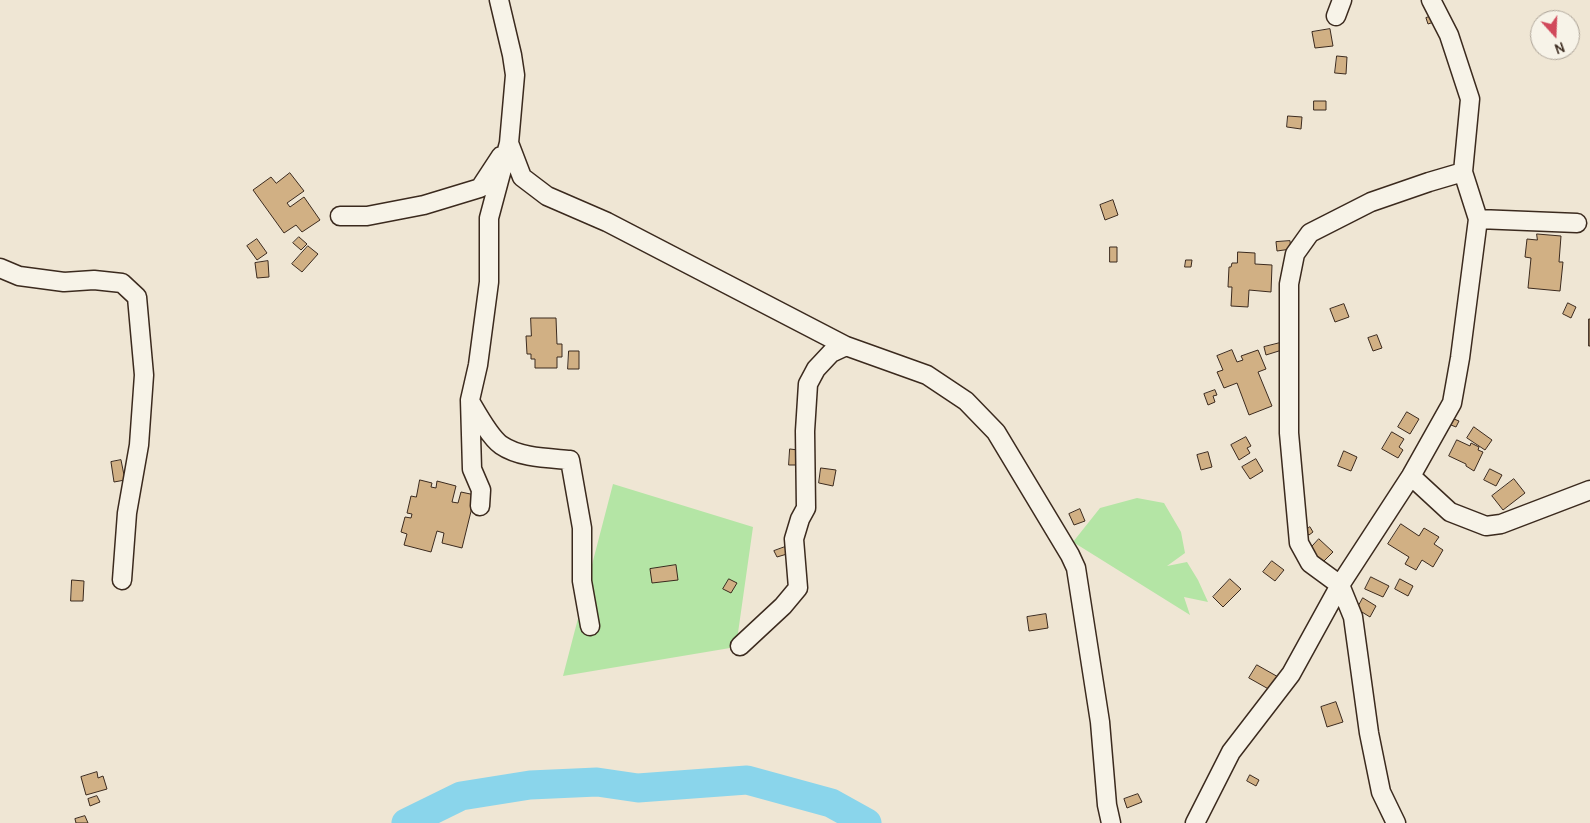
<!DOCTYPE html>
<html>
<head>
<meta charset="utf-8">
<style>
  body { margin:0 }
  #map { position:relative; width:1590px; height:823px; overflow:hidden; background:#efe6d4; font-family:Delius,sans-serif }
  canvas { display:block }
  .north { position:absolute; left:1530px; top:10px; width:50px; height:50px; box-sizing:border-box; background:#f7f3e8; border:1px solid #aca397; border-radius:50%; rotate:160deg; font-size:14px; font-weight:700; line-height:20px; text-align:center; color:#3b2a1e }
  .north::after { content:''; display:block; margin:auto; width:18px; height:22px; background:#d1495b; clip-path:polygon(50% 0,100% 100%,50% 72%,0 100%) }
</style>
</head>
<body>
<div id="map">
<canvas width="1590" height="823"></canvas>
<div class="north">N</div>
</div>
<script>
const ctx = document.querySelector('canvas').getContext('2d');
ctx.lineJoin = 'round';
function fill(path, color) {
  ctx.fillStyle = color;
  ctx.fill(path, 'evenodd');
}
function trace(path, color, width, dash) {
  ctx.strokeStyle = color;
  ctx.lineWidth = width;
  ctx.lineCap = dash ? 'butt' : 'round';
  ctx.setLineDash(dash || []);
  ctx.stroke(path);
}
const green = new Path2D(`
  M613 484 753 527 736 647 563 676Z
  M1137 498 1164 503 1181 532 1185 553 1167 566 1187 562 1198 580 1208 602 1184 597 1190 615 1073 542 1100 508Z`);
const river = new Path2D(`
  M406 823 461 796 530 785 597 782 638 788 747 780 831 803 867 823`);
const building = new Path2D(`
  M1432 16 1434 22 1428 24 1426 18Z
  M1330 29 1333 46 1315 48 1312 32Z
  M1337 56 1347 57 1346 74 1335 73Z
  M1314 101H1326V110H1314Z
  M1288 116 1302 117 1301 129 1287 127Z
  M290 173 304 191 287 203 290 207 304 197 320 220 302 232 296 225 284 233 253 190 271 177 276 183Z
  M1113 200 1118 215 1105 220 1100 205Z
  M1537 234 1561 236 1559 262H1563L1560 291 1528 288 1531 258 1525 257 1527 239 1537 240Z
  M299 237 307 244 301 250 293 243Z
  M257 239 267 253 257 260 247 246Z
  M1290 241 1291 249 1277 251 1276 242Z
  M308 246 318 254 302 272 292 264Z
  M1110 247H1117V262H1110Z
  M1238 252 1255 253V264L1272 265 1271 292 1249 290 1248 307 1231 306 1232 287H1228L1229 267H1231L1232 263H1237Z
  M1186 260H1192L1191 267H1185Z
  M268 261 269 277 257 278 255 263Z
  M1568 303 1576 307 1571 318 1563 314Z
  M1344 304 1349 317 1335 322 1330 309Z
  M531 318H556L557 344H562V357H557V368H535V359H531V354H527L526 336H531Z
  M1589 319H1590V346H1589Z
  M1377 335 1382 348 1373 351 1368 338Z
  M1280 343 1282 350 1266 355 1264 347Z
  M1232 350 1237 362 1243 360 1241 356 1258 350 1266 369 1258 372 1272 406 1249 415 1237 383 1224 388 1217 372 1223 370 1217 356Z
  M569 351H579V369H568Z
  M1215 390 1217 395 1213 396 1215 402 1208 405 1204 394Z
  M1407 412 1419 419 1410 434 1398 427Z
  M1454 419 1459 421 1456 427 1451 425Z
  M1474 427 1492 440 1485 450 1467 438Z
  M1392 432 1404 439 1399 447 1403 450 1398 458 1382 449Z
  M1246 437 1251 446 1247 448 1250 453 1239 460 1231 445Z
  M1457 440 1470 446 1471 443 1479 447 1478 450 1483 452 1474 471 1466 466V464L1449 456Z
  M790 449 798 450 797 465H789Z
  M1344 451 1357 457 1351 471 1338 466Z
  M1208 452 1212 467 1201 470 1197 455Z
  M1256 459 1263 471 1250 479 1242 467Z
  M121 460 125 480 114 482 111 462Z
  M821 468 836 470 833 486 819 483Z
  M1490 469 1502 475 1496 486 1484 480Z
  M1514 479 1525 493 1503 510 1492 496Z
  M420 480 432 483 431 487 436 488 437 481 456 486 452 502 458 503 461 492 475 495 462 548 442 543 444 533 437 531 431 552 404 545 407 534 401 532 405 517 411 518 412 514 407 513 411 496 416 497Z
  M1080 509 1085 521 1074 525 1069 514Z
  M1401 524 1419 536 1424 528 1439 537 1434 544 1443 550 1433 567 1422 560 1416 570 1405 564 1409 557 1388 544Z
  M1310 527 1313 532 1309 535 1305 531Z
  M1319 539 1333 552 1323 562 1309 550Z
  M785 547 787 554 777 557 774 551Z
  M1272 561 1284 570 1275 581 1263 572Z
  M676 565 678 580 652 583 650 569Z
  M1371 577 1389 586 1383 597 1365 589Z
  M729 579 737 583 731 593 723 589Z
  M1230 579 1241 589 1223 607 1213 597Z
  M1400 579 1413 586 1408 596 1395 589Z
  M72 580 84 581 83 601H71Z
  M1363 598 1376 606 1370 617 1357 609Z
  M1046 614 1048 628 1029 631 1027 617Z
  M1257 665 1280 678 1272 691 1249 678Z
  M1336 702 1343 722 1327 727 1321 707Z
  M97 772 98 778 103 776 107 789 86 795 81 777Z
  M1250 775 1259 780 1256 786 1247 781Z
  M1138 794 1142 802 1127 808 1124 799Z
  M97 796 100 802 90 806 88 799Z
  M85 816 88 823H76L75 819Z`);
const minor = new Path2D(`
  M1336 16 1342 0
  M509 143 522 177 547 196 607 222 846 346 927 375 966 401 996 432 1070 555 1076 568 1100 722 1107 805 1111 823
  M340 216H367L424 205 480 188 501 156
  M1478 219 1577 223
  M0 268 19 276 64 282 94 280 122 283 137 297 144 375 139 445 127 513 122 580
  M471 403C478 415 490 437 501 445 520 458 548 458 570 460L582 528V581L590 626
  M1411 476 1450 512 1486 526 1501 524 1590 490
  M480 506 481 490 472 469 470 400 478 365 489 282V218L509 143 515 75 512 55 499 0
  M740 646 783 606 798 588 794 539 800 519 806 508 805 431 808 384 816 369 831 353 846 346
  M1195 823 1231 752 1291 674 1340 585 1411 476 1452 403 1460 358 1478 219 1463 172 1470 99 1449 35 1431 0
  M1396 823 1381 792 1369 733 1353 617 1340 585 1310 563 1299 543 1289 433V284L1295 254 1310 233 1371 202 1429 182 1463 172`);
fill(green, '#b4e5a5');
trace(river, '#8ad5eb', 29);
fill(building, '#d1b084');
trace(building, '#3b2a1e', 1);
trace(minor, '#3b2a1e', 21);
trace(minor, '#f7f3e8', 18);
</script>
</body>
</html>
